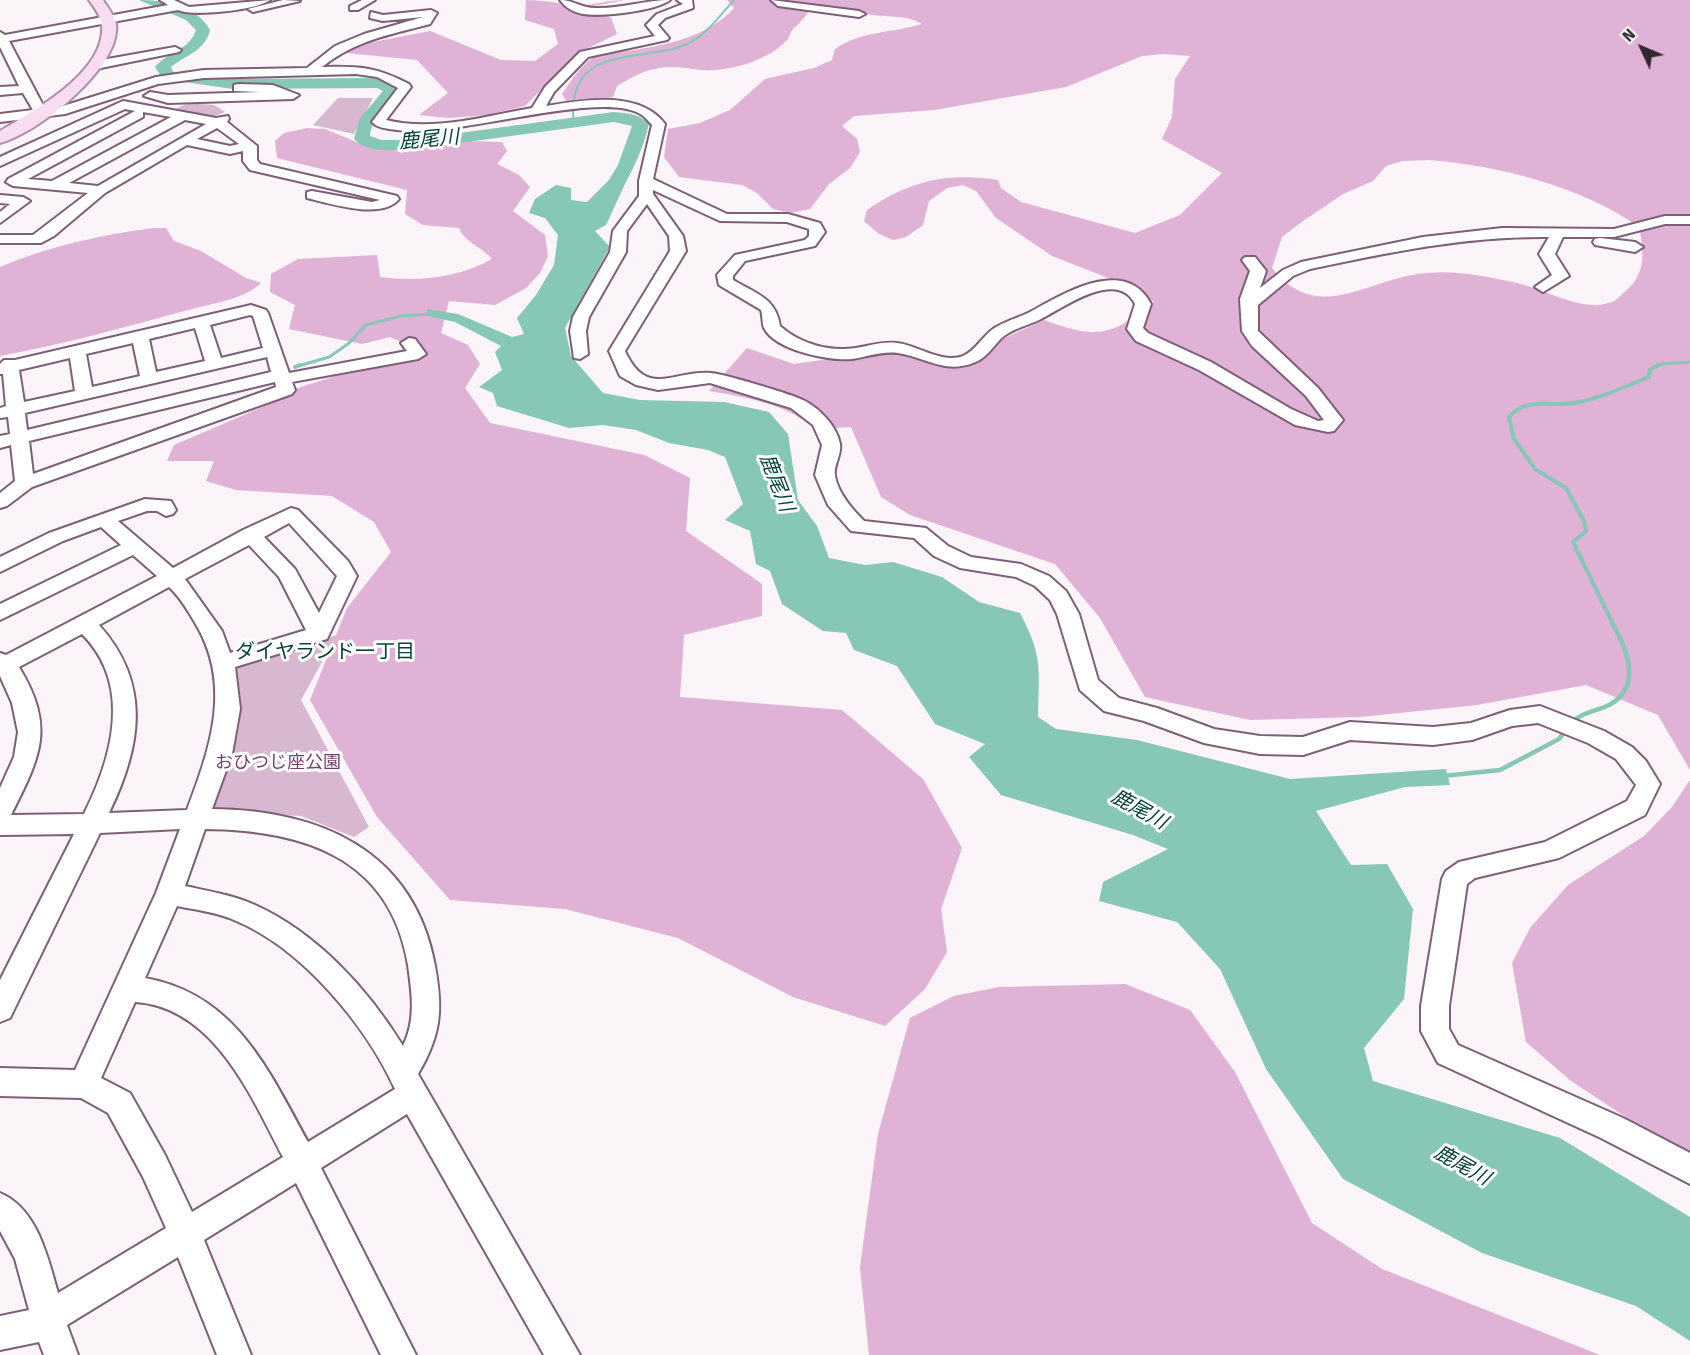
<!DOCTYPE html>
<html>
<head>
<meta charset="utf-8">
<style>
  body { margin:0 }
  #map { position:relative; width:1690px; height:1355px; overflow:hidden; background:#fbf4f9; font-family:"Fira Sans",sans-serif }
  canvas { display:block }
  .north { position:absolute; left:1612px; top:18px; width:60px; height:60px; -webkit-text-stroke:4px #fff; paint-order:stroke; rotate:314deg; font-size:16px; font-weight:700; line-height:24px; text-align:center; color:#322630 }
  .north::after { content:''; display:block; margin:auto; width:21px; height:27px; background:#322630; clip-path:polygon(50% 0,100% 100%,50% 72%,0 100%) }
</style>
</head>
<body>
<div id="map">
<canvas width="1690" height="1355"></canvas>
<div class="north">N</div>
</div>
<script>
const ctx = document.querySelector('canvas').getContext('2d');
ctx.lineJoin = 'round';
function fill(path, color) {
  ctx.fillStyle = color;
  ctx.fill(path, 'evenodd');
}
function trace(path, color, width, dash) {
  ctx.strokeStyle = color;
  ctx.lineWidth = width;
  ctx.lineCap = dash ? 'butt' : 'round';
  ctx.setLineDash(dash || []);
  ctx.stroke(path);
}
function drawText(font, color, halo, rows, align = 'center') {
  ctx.font = font + ' "Fira Sans","Noto Sans JP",sans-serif';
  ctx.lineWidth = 6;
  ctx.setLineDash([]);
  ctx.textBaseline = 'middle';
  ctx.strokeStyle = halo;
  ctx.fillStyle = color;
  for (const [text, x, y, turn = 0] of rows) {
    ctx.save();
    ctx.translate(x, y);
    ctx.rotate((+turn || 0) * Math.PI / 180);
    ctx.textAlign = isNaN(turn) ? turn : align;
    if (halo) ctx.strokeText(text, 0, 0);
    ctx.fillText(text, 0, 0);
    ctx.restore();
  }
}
const green = new Path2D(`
  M338 98H373L354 134 313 125Z
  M188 103 214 105 225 112 213 117 175 109Z
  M337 635 301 700 369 827 354 837 301 816 213 811 234 735 236 666Z`);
const forest = new Path2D(`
  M526 0C544 0 561 4 578 5 592 6 609 0 625 0L588 7 611 18 617 34 588 48 567 64 525 106 487 115 449 118 419 115 448 93 417 60 347 53 363 44 430 31 501 60 535 61 558 44 554 29 525 20Z
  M727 0H1690V770L1658 715 1586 685 1477 705 1360 717 1250 720 1145 697 1100 618 1055 564 910 515 881 497 851 427 815 429C787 404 745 397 709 391L747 348 794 364 885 351 917 352 959 359 1044 320C1095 339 1112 337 1154 302L1116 281 1052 256 996 218 976 191 963 185 947 188 929 201 923 225 906 237 893 240 879 234 864 221 867 210C909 181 947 172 998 180L1001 188 1021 202 1135 233 1180 215 1222 173 1162 139 1172 117 1175 79 1190 56 1164 54 1142 56 1066 87 934 110 854 116 842 126 857 139 860 152 850 168 829 184 810 209 790 213 773 209 757 193 742 185 679 177 664 157 668 129 700 123 730 110 765 79 814 68 832 60 835 49C861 31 892 33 922 24 905 14 886 18 867 14 847 9 831 3 810 7 808 16 800 22 794 28 790 32 790 37 787 40 768 61 728 72 701 70 685 68 670 65 655 69 641 71 629 79 617 86L613 97 587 102H567L562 94C571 81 582 63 596 56 605 52 619 52 629 51 666 45 708 37 734 8ZM1430 160C1501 166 1580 186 1639 227 1644 251 1646 273 1627 290 1623 293 1618 299 1614 301 1586 314 1548 291 1521 284 1490 277 1458 270 1427 273 1369 277 1319 327 1272 268L1282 237 1303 221 1343 194 1373 181 1386 166 1402 161Z
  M307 128 325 129 366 146 406 152 467 141 502 142 507 151 497 164 519 175 530 187 513 211 545 235 548 256 540 273 526 288 495 305 449 301 441 333 468 345 480 364 465 388 490 423 644 455 690 478 686 531 762 584V616L684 635 680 697 842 710 923 779 962 848 941 909 947 952 925 989 885 1026 793 997 678 938 565 909 450 900 377 817 310 700 347 608 391 552 374 522 332 496 236 490 206 481 214 461H167L174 445 274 402 298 388 407 353 405 344 390 337 362 344 289 329 295 305 270 292 271 274 298 259 377 255 380 277C417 282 459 278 492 259 482 247 464 242 459 228L423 225 405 214 407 190 277 158 275 141 284 133Z
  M154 228H166L174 241 201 251 246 278 261 283C245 299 210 304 188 310 126 327 64 344 0 356V267C50 246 100 235 154 228Z
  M1690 780V1159L1571 1081 1526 1042 1512 963 1530 928 1568 885 1644 836 1672 807Z
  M1125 984 1190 1010 1235 1072 1312 1223 1382 1269 1600 1355H869L860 1267 878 1134 910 1018 954 996 999 987Z`);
const water = new Path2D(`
  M618 171H631L606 225 595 231 610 247 565 328 571 356 603 393 640 400 724 402 769 412 788 434 798 500 817 526 829 558 865 565 893 562 942 577 979 602 1020 613C1043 656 1039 670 1038 717L1056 729 1137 740 1290 779 1446 769 1450 785 1405 787 1316 811 1351 865 1387 864 1413 909 1404 999 1364 1048 1373 1081 1560 1138 1690 1217V1341L1636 1306 1482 1253 1343 1179 1266 1069 1220 969 1177 922 1099 901 1103 882 1168 849 1133 835 1001 795 969 757 985 744 935 724 897 666 854 650 846 633 823 631 782 604 770 571 756 564 750 531 725 520 743 504 725 457 708 450 669 443 636 430 603 425 569 428 497 406 493 393 479 387 502 370 495 352 501 346 455 322 428 316 427 309 458 314 512 337 524 334 517 318 536 295 554 265 558 235 545 218 529 213 535 199 556 185 571 188V200L587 202Z`);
const streamFar3 = new Path2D(`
  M573 122C573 113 573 103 575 94 587 46 651 61 687 44 706 36 720 15 734 0`);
const streamFar2 = new Path2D(`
  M295 367 329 357 348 344 366 325 401 316 431 314
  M1656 367 1661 364 1690 362`);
const streamFar1 = new Path2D(`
  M295 367 300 365
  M1613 624 1573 542 1586 531 1584 521 1566 488 1535 469 1514 439 1509 417C1524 399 1544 405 1565 404 1594 402 1623 387 1649 377L1650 370 1658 365`);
const stream = new Path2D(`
  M1571 723C1582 712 1595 712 1609 705 1643 687 1627 648 1612 623
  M1443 776 1500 770 1559 739 1566 730`);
const river = new Path2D(`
  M139 0C165 0 197 6 210 30 205 51 186 55 171 67L173 72 233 79 373 78 390 82 400 90C390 105 371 117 370 136L381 140H408L614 112C627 113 640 114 649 124 642 154 628 181 610 207L604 208 595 203 618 165 632 126 614 122 408 150C391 150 366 153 354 139L360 118 383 91 377 88 233 89 163 79 155 67C167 52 190 50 196 30L186 20Z`);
const minor = new Path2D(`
  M160 0H174L189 7 270 0C258 10 193 17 178 10L9 41 45 109 63 106 156 77 204 70 307 68 335 46 364 34 423 17 383 21 370 18 371 12 383 15 431 10 437 13 430 24C389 35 356 40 322 67 360 66 376 67 409 84L411 87 386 120C434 132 485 116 532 108L545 87 580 52 655 36 646 25 657 14 683 4 677 0H692L693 8 665 18 658 25 669 38 667 40 588 57 554 92 546 106C584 100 639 90 665 124L653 179 727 214H788L820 223 825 232 815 246 745 261 733 276V280C755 293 776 298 780 326 800 344 829 352 856 348 869 346 883 341 897 343 917 345 942 364 963 356 976 350 982 337 993 329 1005 321 1018 318 1030 312 1063 294 1125 255 1151 304L1143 328 1148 333 1211 362 1291 409 1318 421 1324 420 1306 396 1252 346 1242 331 1240 299 1250 271 1242 260 1245 257H1255L1266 271 1260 288 1283 270 1301 262 1423 237 1502 228 1614 229 1665 216H1690V224H1665L1614 237H1563L1555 254 1569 276 1543 292 1535 287 1552 275 1539 254 1549 237C1467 236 1390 252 1310 269L1293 276 1258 305V331L1318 388 1343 420 1334 431 1328 432 1295 425 1199 370 1136 341 1127 329 1135 304C1117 268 1063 308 1041 319 1029 325 1015 328 1004 336 993 345 987 359 973 363 945 374 925 357 898 353 882 351 867 357 852 359 830 361 776 351 764 328 762 323 763 316 761 310L719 285 717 275 735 255 805 240 809 236V229L787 222 720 221 653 190V194L683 236 686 251 625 351C647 399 673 370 711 373 724 374 791 394 803 400 819 408 837 426 840 444 842 454 833 466 835 476 838 493 852 509 864 521L926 528 948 546 971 557 1021 564 1049 576 1066 591 1079 614 1098 680 1119 698 1157 708 1214 729 1260 736 1303 737 1350 722 1433 727 1471 723 1510 710 1540 706 1604 731 1632 747 1646 761 1660 784 1645 815 1559 858 1475 878 1467 884 1449 1006V1029L1458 1045 1623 1118 1690 1153V1184L1601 1138 1438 1063 1421 1031V1006L1442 879 1446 871 1459 862 1545 842 1627 801 1636 785 1616 759 1588 743 1538 723 1512 726 1472 740 1433 745 1350 740 1303 755 1260 754 1204 743 1144 721 1104 711 1080 690 1057 614 1050 600 1035 586 1016 577 960 568 934 556 914 538 851 531 828 505 815 475 822 445 813 425 791 408 710 383 658 390 636 385 620 376 609 351 670 251 669 236 647 204 627 231 626 252 589 317 586 331 588 354 580 359 574 358 570 331 573 317 610 252 613 231 639 196V181L652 125C649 122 646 118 642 115 602 88 456 139 397 130 389 129 377 128 372 122L398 88 377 77 356 74 204 78 158 84 65 114 0 122V114L33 110 23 93 0 95V87L19 86 0 47V32L5 35 168 5Z
  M283 0 300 1 253 12 248 9Z
  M362 0H375L358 10H350V6Z
  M560 0C573 0 581 8 595 8 621 9 645 0 670 0 656 11 602 17 583 14 573 12 566 8 560 0Z
  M771 0 859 11 865 14 859 17 778 6Z
  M175 47 181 50 179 52 96 69 90 65 96 61Z
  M238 84 273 85 299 95 293 99 168 103 144 96 150 92 168 95 260 92 234 91V85Z
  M123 101 216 118 228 116 229 119 227 122 257 146V160L260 164 397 196 399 199C382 220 331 204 307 198V192L312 191 372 202 380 200 250 170 243 161V151L230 154 187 145 105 193 54 236 41 243H0V235H33L88 193 13 186 6 182 8 179 135 111 125 109 0 166V157ZM143 112 171 117 52 181 28 179 143 117ZM185 120 206 124 98 186 69 183ZM217 128 239 144 230 146 197 139Z
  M0 195 23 197 30 201 0 223V212L10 204 0 203Z
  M1600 238 1635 242 1643 247 1635 252 1595 245 1593 242 1595 239Z
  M251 305 266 310 268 313 289 373 407 351 401 343 409 338 415 339 426 354 418 359 292 382 295 390 292 394 32 487 7 506 0 508V493L15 481 11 445 0 448V436L10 434 8 417 0 418V408L6 406 3 374H0V364L4 360H15ZM250 315 253 316 263 348 221 358 210 325ZM195 328 205 361 156 372 149 339ZM133 343 140 376 92 387 86 354ZM267 357 271 372 27 430 25 413ZM70 358 75 391 24 402 19 370ZM275 382 276 387 33 474 29 441Z
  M145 499 171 501 176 510 173 514 166 516 157 511H147L118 521 173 568 243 530 291 508 298 510 348 561 357 576 327 639 235 667 240 709 232 754 212 809C320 810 414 850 435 966 443 1010 441 1035 418 1074L580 1355H544L407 1114 321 1168 416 1355H381L296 1183 204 1240 251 1355H217L178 1257 67 1325 78 1355H44L39 1342 0 1350V1316L29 1310 15 1259 0 1231V1193C37 1208 48 1258 58 1293L166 1228 143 1177 108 1113 81 1098 0 1096V1068L75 1070 156 893 180 829 100 833 10 1018 0 1022V980L74 834 0 835V788L14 757 18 732 12 703 0 676V653L6 655 157 576 133 555 0 620V604L121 545 101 527 63 541 0 572V557L49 533ZM289 523 337 576 319 613 295 569 264 537ZM249 545 279 577 306 630 230 653 222 631 185 579ZM169 587C179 596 187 609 194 621 233 684 211 746 187 810L109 813C141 747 152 684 99 625ZM82 634C133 685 112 758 84 814L11 815C40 757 56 728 19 667ZM205 829C303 830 390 857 408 965 412 994 416 1020 403 1046 368 989 317 933 255 905 233 895 208 891 185 886ZM177 906C196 910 216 912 234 920 301 947 366 1025 395 1089L308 1142C268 1069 235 994 145 978ZM135 1002C214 1007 251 1096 283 1157L192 1212 165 1155 130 1093 101 1078Z`);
const major = new Path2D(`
  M89 0H103C107 7 115 16 116 25 121 67 37 134 0 143V131C34 111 106 72 102 25 101 16 94 7 89 0Z`);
const parkNames = [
  ["おひつじ座公園",278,763]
];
const waterNames = [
  ["鹿尾川",429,140,-5],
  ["鹿尾川",776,483,69],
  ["鹿尾川",1139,810,29],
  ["鹿尾川",1462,1166,29]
];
const neighbourhoodNames = [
  ["ダイヤランド一丁目",325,652]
];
fill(green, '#d7b8d0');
fill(forest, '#e0b2d6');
fill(water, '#86c8b5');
trace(streamFar3, '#86c8b5', 2);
trace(streamFar2, '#86c8b5', 3);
trace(streamFar1, '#86c8b5', 4);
trace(stream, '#86c8b5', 4.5);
fill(river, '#86c8b5');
trace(minor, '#7d6077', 4);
trace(major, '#af8ea8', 4);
fill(minor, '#fff');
fill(major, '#f8ddf2');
drawText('18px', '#773e6d', '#fff', parkNames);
drawText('italic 20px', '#064236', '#fff', waterNames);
drawText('20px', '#094337', '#fff', neighbourhoodNames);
</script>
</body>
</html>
